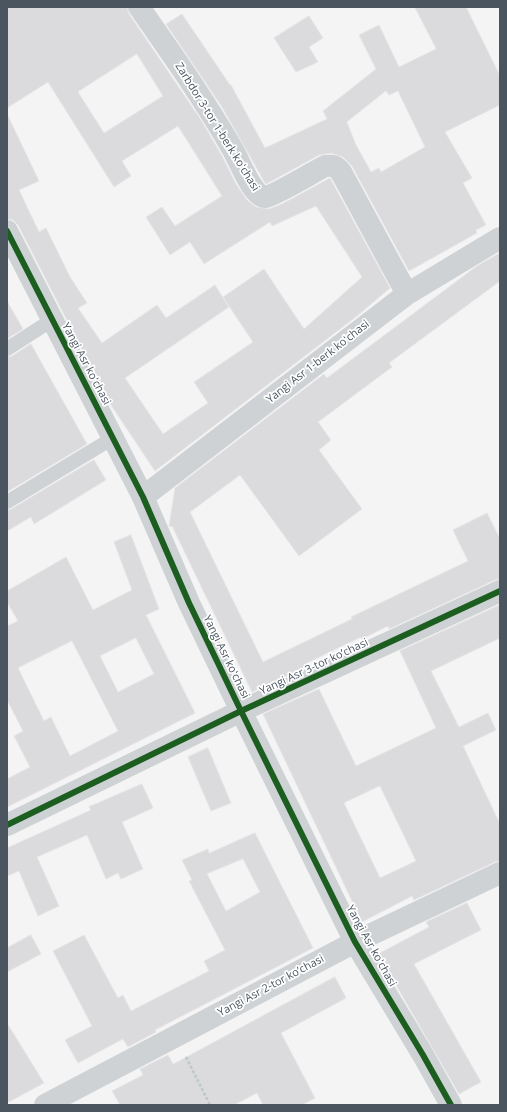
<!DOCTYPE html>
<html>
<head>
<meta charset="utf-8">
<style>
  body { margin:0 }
  #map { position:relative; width:507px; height:1112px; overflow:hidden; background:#f4f4f4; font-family:"Open Sans",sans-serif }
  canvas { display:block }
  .frame { position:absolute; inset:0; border:8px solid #4a5560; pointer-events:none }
</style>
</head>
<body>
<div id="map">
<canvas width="507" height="1112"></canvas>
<div class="frame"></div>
</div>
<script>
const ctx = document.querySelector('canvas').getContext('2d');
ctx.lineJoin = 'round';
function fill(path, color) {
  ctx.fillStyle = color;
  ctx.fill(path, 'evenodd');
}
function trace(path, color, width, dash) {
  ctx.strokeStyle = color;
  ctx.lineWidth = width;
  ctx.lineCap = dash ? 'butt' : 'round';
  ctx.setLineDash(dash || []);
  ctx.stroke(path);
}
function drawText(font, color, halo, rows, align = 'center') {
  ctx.font = font + ' "Open Sans",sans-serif';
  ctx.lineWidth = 3.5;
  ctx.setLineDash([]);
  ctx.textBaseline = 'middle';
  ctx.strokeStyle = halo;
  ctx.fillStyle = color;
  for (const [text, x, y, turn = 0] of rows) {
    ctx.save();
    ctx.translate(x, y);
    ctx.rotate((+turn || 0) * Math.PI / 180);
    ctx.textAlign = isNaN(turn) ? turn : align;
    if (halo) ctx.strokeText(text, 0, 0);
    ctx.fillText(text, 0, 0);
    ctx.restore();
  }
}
const building = new Path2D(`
  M7 7H127L129 14 201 120 222 156 236 184 247 200 256 207 269 209 282 204 330 178 390 288 357 316 155 471 109 402 18 225 13 220 7 219V114L39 181 19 190 39 232 46 228 70 277 87 303 78 308 102 343 157 305 166 318 215 285 229 307 125 378 163 434 208 403 194 382 253 342 223 297 264 269 304 329 362 277 316 206 272 226 270 222 204 264 190 242 170 255 146 217 162 207 175 226 222 196 178 126 122 161 131 176 114 187 48 82 7 108ZM137 54 163 96 104 133 78 92Z
  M415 7H466L500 76V105L445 132 472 178 463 183 486 225 476 230 477 233 409 271 352 166 343 157 331 153 319 155 279 177 266 184 265 183 222 107 166 24 182 14 230 85H231L265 148 327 119 323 111 376 69 359 35 379 25 399 67 436 49ZM386 91 389 95 398 91 425 147 381 172 379 168 371 172 355 143 347 122Z
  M309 16 323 38 309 47 318 62 296 72 274 38Z
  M500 253V281L389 363 392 367 318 422 331 440 319 450 362 509 299 556 240 475 190 512 263 662 352 619 351 617 468 561 453 530 487 513 500 539V579L495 580 389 629 388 626 362 639 361 637 307 663 308 666 252 692 172 526 170 527 169 526 175 488 324 374 327 378 477 266Z
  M7 301 23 329 7 339Z
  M31 344 87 444 7 492V357L12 356Z
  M94 460 106 480 34 524 31 517 7 531V510L11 509Z
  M131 535 159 609 146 615 195 713 7 807V779L30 767 14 736 23 731 7 700V626L18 621 7 602V591L66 557 93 610 132 590 114 542ZM136 638 154 674 118 692 100 656ZM72 641 118 731 70 756 51 717 44 721 18 668Z
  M500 605V638L431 671 459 727 488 713 496 730 463 746 500 824V861L495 862 414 900 412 896 362 922 263 714 319 689 356 766 436 728 400 651ZM380 786 416 861 380 878 344 803Z
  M208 748 231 803 211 811 188 757Z
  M142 784 153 808 122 822 143 869 121 879 118 873 106 879 87 835 37 857 59 906 38 916 19 871 7 876V848L91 810 89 807Z
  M255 833 313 948 155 1030 156 1032 128 1047 123 1039 78 1063 65 1040 92 1026 53 951 84 935 118 998 123 995 131 1011 209 971 204 961 225 950 189 881 192 880 182 860 208 849 209 853ZM243 859 260 892 226 911 207 874Z
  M467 903 481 930 414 964 481 1082 459 1094 378 954 429 927 426 922Z
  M31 935 41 954 7 972V948Z
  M335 977 346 998 281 1033 315 1098 302 1105H263L257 1093 234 1105H120L112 1091 143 1075 140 1069 168 1055 173 1064Z
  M7 1023 44 1083 7 1103Z`);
const path = new Path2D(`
  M186 1057 210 1105`);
const service = new Path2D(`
  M7 349 52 320
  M7 502 113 438`);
const minor = new Path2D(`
  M139 7C172 54 205 101 233 150 239 160 253 197 265 197 274 196 315 171 325 166 333 165 336 166 341 172L407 294
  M7 231 143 497 189 603 241 711 355 942 423 1055 451 1105
  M143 497 407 294 500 238
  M7 825 241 711 500 591
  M45 1105 355 942 500 873`);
const cycleway = new Path2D(`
  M7 231 143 497 189 603 241 711 355 942 423 1055 451 1105
  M7 825 241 711 500 591`);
const streetNames = [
  ["Zarbdor 3-tor 1-berk koʻchasi",217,127,58],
  ["Yangi Asr 1-berk koʻchasi",318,362,-38],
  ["Yangi Asr koʻchasi",86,364,62],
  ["Yangi Asr koʻchasi",226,657,64],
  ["Yangi Asr 3-tor koʼchasi",314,667,-25],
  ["Yangi Asr koʻchasi",371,946,61],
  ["Yangi Asr 2-tor koʼchasi",271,986,-28]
];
fill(building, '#dbdbdd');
trace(building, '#e5e5e6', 1);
trace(path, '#bdc9c4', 2.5, [3, 2]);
trace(service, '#cfd2d4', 14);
trace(minor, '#cfd2d4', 22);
trace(cycleway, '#1b5e20', 6);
drawText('11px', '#4a5560', '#fff', streetNames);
</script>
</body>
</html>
